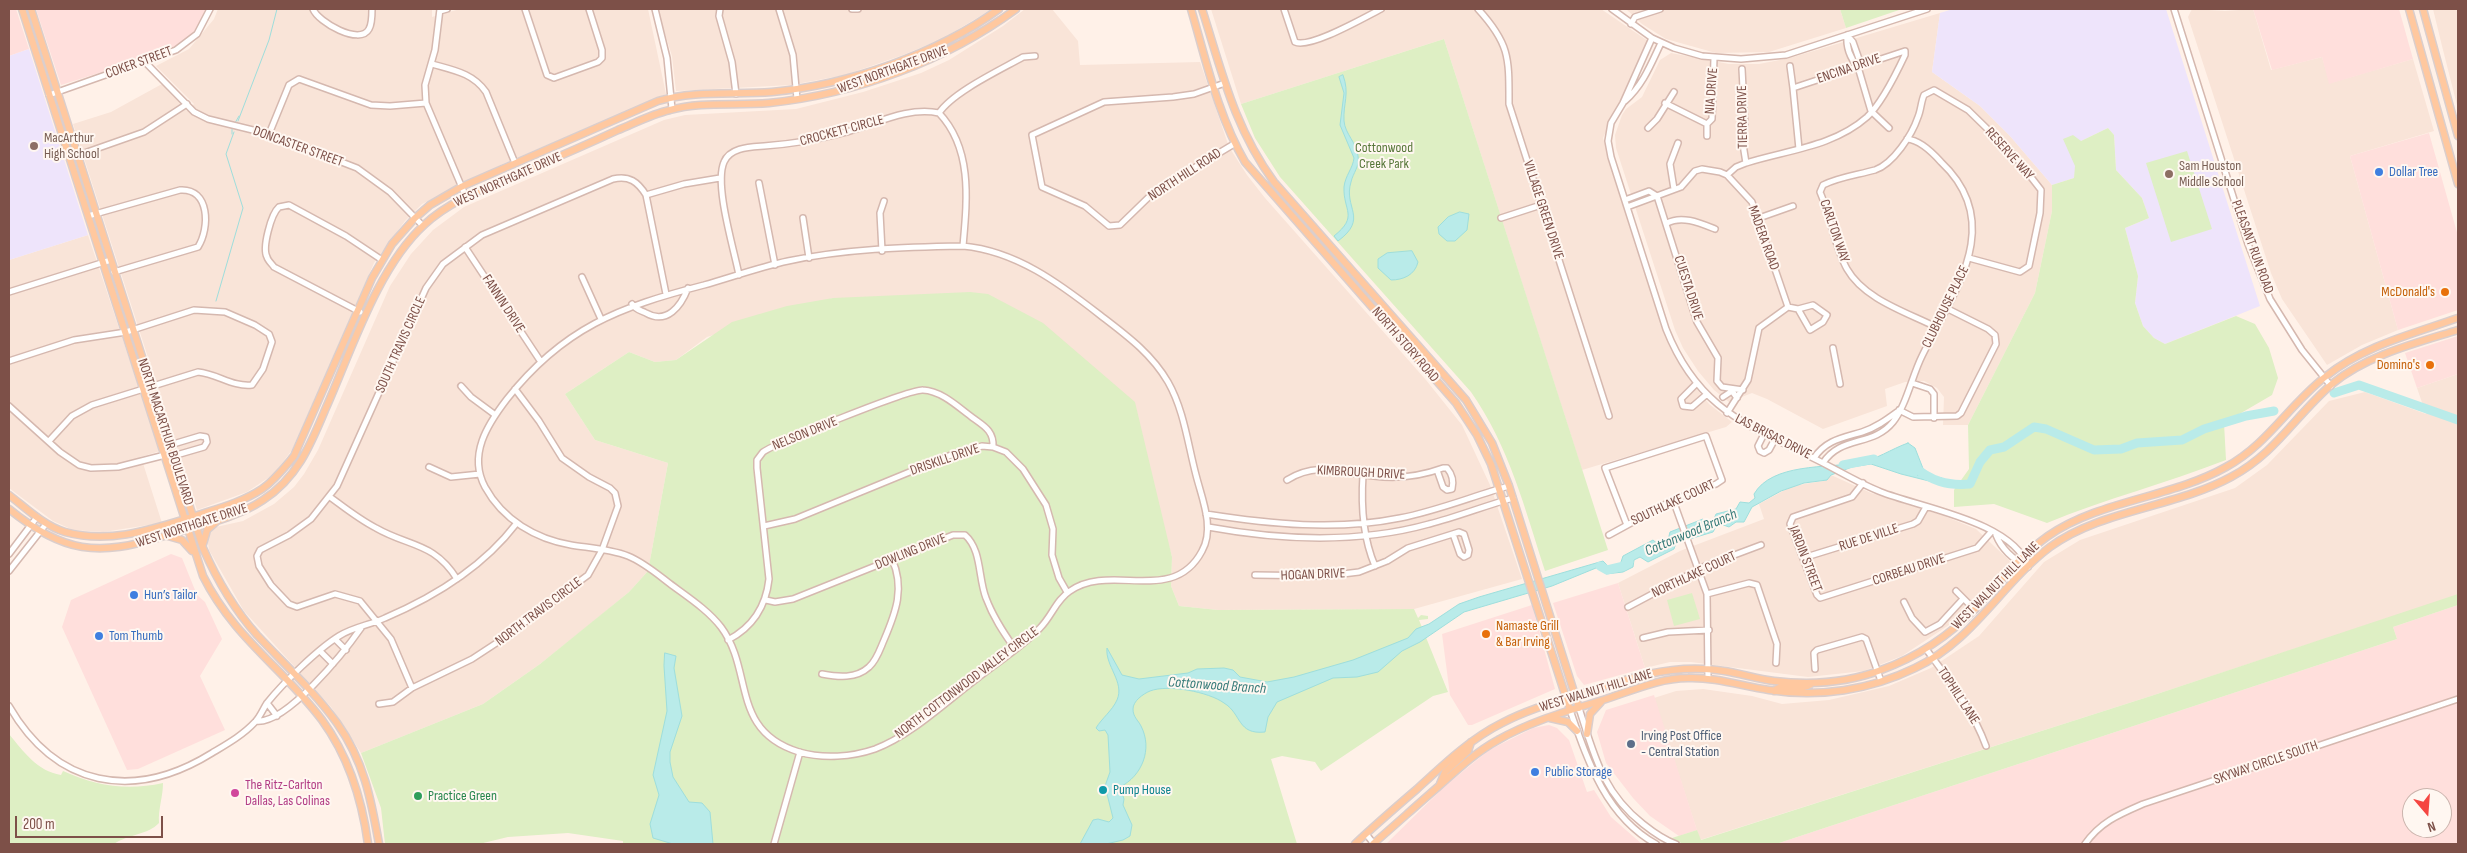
<!DOCTYPE html>
<html>
<head>
<meta charset="utf-8">
<style>
  body { margin:0 }
  #map { position:relative; width:2467px; height:853px; overflow:hidden; background:#fff1e8; font-family:"Sofia Sans Condensed",sans-serif }
  canvas { display:block }
  .frame { position:absolute; inset:0; border:10px solid #7d5048; pointer-events:none }
  .north { position:absolute; left:2402px; top:788px; width:50px; height:50px; box-sizing:border-box; background:#fff7f1; border:1px solid #cbb4ad; border-radius:50%; rotate:162deg; font-size:14px; font-weight:700; line-height:20px; text-align:center; color:#7d5048 }
  .north::after { content:''; display:block; margin:auto; width:18px; height:22px; background:#f54541; clip-path:polygon(50% 0,100% 100%,50% 72%,0 100%) }
  .scale { position:absolute; left:15px; top:816px; width:148px; height:22px; box-sizing:border-box; border:2px solid #7d5048; border-top:0; padding-left:6px; font-size:15px; line-height:18px; white-space:nowrap; color:#7d5048; -webkit-text-stroke:4px #fff7f1; paint-order:stroke }
</style>
</head>
<body>
<div id="map">
<canvas width="2467" height="853"></canvas>
<div class="frame"></div>
<div class="north">N</div>
<div class="scale">200 m</div>
</div>
<script>
const ctx = document.querySelector('canvas').getContext('2d');
ctx.lineJoin = 'round';
function fill(path, color) {
  ctx.fillStyle = color;
  ctx.fill(path, 'evenodd');
}
function trace(path, color, width, dash) {
  ctx.strokeStyle = color;
  ctx.lineWidth = width;
  ctx.lineCap = dash ? 'butt' : 'round';
  ctx.setLineDash(dash || []);
  ctx.stroke(path);
}
function drawText(font, color, halo, rows, align = 'center') {
  ctx.font = font + ' "Sofia Sans Condensed",sans-serif';
  ctx.lineWidth = 4;
  ctx.setLineDash([]);
  ctx.textBaseline = 'middle';
  ctx.strokeStyle = halo;
  ctx.fillStyle = color;
  for (const [text, x, y, turn = 0] of rows) {
    ctx.save();
    ctx.translate(x, y);
    ctx.rotate((+turn || 0) * Math.PI / 180);
    ctx.textAlign = isNaN(turn) ? turn : align;
    if (halo) ctx.strokeText(text, 0, 0);
    ctx.fillText(text, 0, 0);
    ctx.restore();
  }
}
const residential = new Path2D(`
  M218 9H432V17L460 9H648L666 94 505 163 422 204 405 221 374 263 292 450 274 474 247 492 197 510 73 124 111 112 162 84 187 111 194 104 156 66 189 49 214 19Z
  M657 9H992L942 39 903 55 845 75 791 85 676 91 672 56Z
  M1025 9H1052L1078 41 1080 65 1200 62 1229 147 1247 175 1265 198 1426 380 1462 425 1490 485 1522 579 1414 609 1218 610 1179 606 1171 586 1172 557 1164 530 873 298H833L707 337 676 360 655 362 629 352 565 394 595 440 668 463 648 571 629 592 589 625 540 664 483 704 361 753 331 707 244 611 209 550 207 537 216 527 243 521 274 504 294 487 304 474 318 450 390 286 411 254 433 230 464 207 664 120 685 115 796 109 863 92 921 73 949 60 1003 26Z
  M1211 9H1601L1648 41 1603 138 1665 334 1677 360 1691 382 1709 404 1732 422 1726 427 1582 470 1444 39 1241 104Z
  M1626 9H1840L1846 28 1769 52 1716 53 1666 39 1642 24Z
  M2192 9 2225 11 2253 9 2271 70 2322 57 2330 83 2413 59 2434 131 2350 156 2398 330 2362 345 2327 365 2282 299 2271 273 2188 17Z
  M2433 9H2458V109L2442 46Z
  M1940 13 1932 72 1980 106 2010 136 2052 185V211L2035 293 1968 425H1943L1944 397 1937 388 1924 381 1905 382 1885 389 1887 406 1823 429 1767 399 1752 393 1729 402 1714 390 1698 371 1683 348 1675 330 1616 148 1615 135 1622 115 1626 109 1642 97 1660 60 1671 53 1729 64H1759L1790 58Z
  M88 235 160 451 141 457 162 523 103 532 73 530 53 521 9 488V260Z
  M2458 374V595L2154 695 1700 840 1654 698 1676 691 1703 689 1752 696 1782 704 1829 700 1889 686 1931 668 1979 636 2044 562 2080 540 2235 488 2267 465 2329 401 2365 392 2426 414 2417 388Z
  M1831 475 1871 493 1942 515 1976 529 2011 562 1955 621 1902 656 1864 671 1808 677 1691 662H1670L1645 668 1618 583 1680 551 1764 519 1759 504 1792 486 1823 481Z`);
const commercial = new Path2D(`
  M9 9H16L29 49 9 56Z
  M36 9H208L197 28 182 43 162 53 61 85Z
  M2253 9H2399L2413 59 2329 84 2322 57 2272 70Z
  M2429 133 2458 236V310L2398 330 2350 156Z
  M2458 336V374L2417 388 2405 353Z
  M171 554 182 558 197 595 205 602 222 639 200 676 225 730 138 769 127 770 62 627 71 600Z
  M1618 583 1645 668 1584 685 1577 676 1553 603Z
  M1532 605 1555 689 1472 725H1468L1450 695 1442 634Z
  M2458 605V844H1776L2397 639 2393 627ZM2412 798H2442V828H2412Z
  M1654 695 1697 830 1679 836 1650 816 1633 798 1606 763 1597 732 1606 710Z
  M1549 725 1557 728 1569 740 1587 792 1594 790 1611 817 1642 844H1386L1445 786 1489 750 1533 728Z`);
const education = new Path2D(`
  M1953 9H2166L2260 306 2165 344 2154 338 2143 326 2135 303 2138 276 2125 228 2149 218 2142 198 2116 170 2114 135 2108 128 2081 141 2074 178 2052 185 2010 136 1980 106 1932 72 1940 13Z
  M29 49 88 235 9 260V56Z`);
const green = new Path2D(`
  M1840 9H1902L1846 28Z
  M1444 39 1608 550 1545 571C1525 509 1509 446 1471 392L1280 177 1255 138 1241 104Z
  M2108 128 2114 135 2116 170 2142 198 2149 218 2125 228 2138 276 2135 303 2143 326 2154 338 2165 344 2236 316 2255 324 2269 348 2278 378 2272 395 2224 423 2226 460C2167 483 2105 499 2047 523L1994 504 1954 507V490L1969 469 1968 425 2035 293 2052 211V185L2074 178 2075 166 2063 139 2073 135 2081 141Z
  M2187 151 2212 229 2171 242 2146 163Z
  M970 292 988 294 1043 323 1135 402 1172 557 1171 586 1179 606 1218 610 1414 609 1418 618 1421 615 1428 616V619L1419 620 1448 692 1433 696 1321 771 1315 762 1282 756 1271 759 1297 844H623V841L568 833 508 837 479 844H385L381 808 361 753 483 704 540 664 629 592 648 571 668 463 595 440 565 394 629 352 655 362 676 360 732 322 787 306 833 298Z
  M1692 593 1700 619 1674 626 1667 600Z
  M2458 594V605L2393 627 2397 639 1776 844H1683L1672 838 1697 830 1701 840 2154 695Z
  M9 734C24 752 37 771 61 775L63 771C96 786 127 791 163 783 163 797 158 809 159 823 148 835 128 834 114 844H9Z`);
const water = new Path2D(`
  M1343 75C1350 94 1343 103 1344 121 1345 134 1357 143 1358 156 1360 166 1353 173 1351 182 1343 208 1369 218 1338 241L1334 236C1359 216 1343 211 1344 187 1345 176 1353 168 1354 158L1340 125 1344 93 1339 77Z
  M1460 212 1469 214 1467 230 1455 241H1447L1439 234 1438 227 1448 217Z
  M1412 251 1418 262C1415 275 1403 280 1391 280L1378 268V259L1387 253Z
  M1908 443 1915 448 1924 471 1917 475 1942 478 1941 484 1901 474 1871 464 1852 467 1831 475 1827 480 1804 483 1781 491 1752 507 1744 522H1736L1729 527 1718 523 1713 532 1676 543 1674 549 1648 562 1640 557 1634 560 1633 567 1623 572 1606 574 1600 567 1596 568 1552 586 1464 612 1420 642 1402 651 1378 672 1357 677 1333 678 1277 702 1268 717 1265 732C1237 735 1242 714 1224 703 1209 692 1168 684 1150 691 1143 694 1133 701 1133 709 1133 717 1138 720 1141 726 1153 749 1142 776 1120 787L1124 799 1123 805 1132 825 1130 836 1123 840 1106 844H1080L1093 820 1098 819 1109 822 1113 818 1105 786 1110 772 1108 735 1105 730 1099 731 1096 728C1102 718 1112 711 1117 700 1125 682 1105 666 1107 648L1122 675 1139 679 1188 673 1197 669 1224 668 1233 670 1240 677 1267 682 1294 677 1353 660 1408 638 1416 629 1429 624 1459 604 1479 597 1603 561 1613 571 1619 568 1623 556 1653 540 1659 545 1668 540 1670 532 1703 519 1706 522 1714 519 1716 514 1736 509 1740 502 1749 503 1755 498 1754 494C1772 463 1827 468 1858 463 1876 460 1891 449 1908 443Z
  M665 653 676 656 674 668 682 716 670 752V762L673 777 689 802 702 803 710 812 713 844H673L653 838 650 824 659 795 653 775 667 711 664 666Z`);
const stream = new Path2D(`
  M238 121 269 40 277 9
  M235 123 239 116
  M232 134V126
  M216 301 243 208 226 154 234 132`);
const river = new Path2D(`
  M2334 393 2359 385 2458 420
  M1843 465 1874 459
  M1913 466C1931 481 1947 486 1970 484L1980 462 1990 450 2004 447 2034 427 2046 429 2094 450 2121 449 2137 443 2182 440 2204 429 2246 416 2274 411
  M1600 566 1607 570 1624 566 1629 562`);
const minor = new Path2D(`
  M313 9C318 22 360 46 369 29 372 24 372 15 372 9
  M440 9 435 50 425 85 426 103 466 197
  M525 9 547 75 554 78 598 62 602 58V50L589 9
  M655 9 667 58 672 109
  M720 9 719 16 732 62 736 94
  M779 9 793 55 797 99
  M852 9H858
  M1284 9 1295 42C1310 49 1365 17 1381 9
  M1478 9C1510 44 1509 58 1509 104L1609 416
  M1612 9 1652 38 1674 48 1702 56 1741 59 1786 55 1927 9
  M2174 9 2248 244 2270 299 2302 350 2331 386
  M440 11 447 9
  M1631 24 1635 17 1660 9
  M1847 35 1853 42 1859 59 1858 67 1871 111 1889 128
  M1847 35C1846 47 1850 58 1858 67
  M1652 38 1623 103 1611 123 1608 141 1611 157 1666 329C1697 407 1743 423 1813 458 1836 469 1858 483 1881 492 1922 508 2014 522 2028 567
  M145 62 194 112 208 119 269 134 357 168 390 192 423 226
  M432 64C453 70 473 73 486 92L515 163
  M1790 66 1793 88
  M1742 69 1745 126 1742 138 1746 163
  M1225 83 1194 94 1173 97 1104 102 1032 135 1042 187 1085 206 1109 226 1120 225 1154 192 1234 144
  M49 95 176 50 197 34 210 9
  M1625 101C1643 85 1651 64 1661 43
  M1665 103 1707 124
  M939 113C953 92 1000 70 1023 57L1035 56
  M1648 128 1657 119 1674 92
  M269 134 289 85 299 79 371 105 390 106 426 103
  M1707 136V124L1712 119 1714 58
  M70 158 144 132 187 104
  M1727 175 1736 167 1746 163C1787 150 1833 147 1867 117 1881 104 1897 72 1905 55V51L1793 88 1799 149
  M759 183 775 265
  M1674 189 1670 164 1678 143
  M646 195 684 184 720 178
  M1657 196 1697 322 1718 358 1717 381 1722 387 1743 390
  M1625 200 1649 191 1657 196
  M1627 207 1681 187 1695 171 1702 169 1720 172 1727 175 1752 202 1788 307
  M88 216 180 190C210 188 210 228 198 247L114 272
  M803 218 809 258
  M1501 218 1541 205
  M1759 218 1793 206
  M1667 223C1682 215 1700 223 1715 229
  M963 246C1016 251 1059 283 1100 315 1126 335 1151 353 1168 382 1184 410 1188 445 1196 475 1202 499 1215 528 1202 551 1173 606 1111 562 1070 591 1056 600 1052 616 1040 628 1022 647 999 661 979 677 948 700 912 735 875 749 852 757 823 759 799 752 730 731 754 671 721 627 707 609 686 596 669 583 656 573 643 562 628 556 610 549 590 548 571 545 536 539 503 520 485 487 468 455 487 425 507 399 563 328 619 307 704 285 732 277 760 267 788 261 844 249 905 247 963 246Z
  M465 247 541 362
  M882 251 880 213 884 201
  M739 275C734 249 714 185 724 162 730 147 751 147 764 146 791 144 817 140 843 133 874 125 907 106 939 113 973 149 967 201 963 246
  M582 277 601 319
  M9 292 111 260
  M632 304C636 310 640 310 646 313 667 325 681 306 688 288
  M1813 305 1827 315 1823 322 1810 330 1798 309Z
  M360 312 274 267C272 264 268 261 267 257 262 248 271 214 279 207L289 205 346 236 382 260
  M1936 327C1906 312 1864 299 1847 269 1835 248 1830 215 1820 192L1823 185C1839 177 1857 175 1875 170 1893 164 1912 135 1918 117 1921 110 1921 102 1924 95L1934 90 1968 110 2013 154 2041 190 2040 213 2029 266 2020 272 1969 258
  M1833 348 1840 384
  M9 361 74 340 126 332 194 310 225 312 255 325 269 334 272 342 263 369 252 385C232 387 218 374 198 372L92 405 72 416 49 441
  M1697 383 1681 399 1683 406 1692 407 1707 394
  M1912 383 1930 389 1934 394V418
  M461 386 471 397 494 414
  M1723 397 1732 391 1737 398
  M9 406 60 452 79 465 91 468 118 467 165 455
  M1899 410 1913 417 1957 416 1961 413 1996 344 1995 335 1988 329 1946 308
  M1727 413 1748 380 1759 328 1788 307 1798 309
  M1764 434 1758 446 1760 451 1764 453 1769 450 1775 439
  M170 445 200 436 206 437 207 442 204 447 173 456
  M1814 458C1826 440 1842 438 1862 432 1875 428 1886 420 1897 412
  M1823 463C1841 435 1873 447 1893 422 1906 406 1912 376 1922 356 1953 293 2007 224 1941 162 1933 153 1920 140 1907 139
  M429 467 451 477 480 474
  M1363 475C1361 505 1363 538 1375 566
  M1287 480C1318 461 1341 473 1374 476 1397 479 1421 476 1443 468H1447C1452 474 1454 481 1452 489L1447 490 1443 487 1437 470
  M1863 483 1852 497 1793 517 1790 524 1817 595 1820 598 1977 548 1992 531
  M330 497C345 508 360 520 376 528 409 547 434 542 457 579
  M1673 500 1707 594 1708 678
  M1206 514C1270 524 1336 531 1400 518 1437 511 1473 496 1509 486
  M764 526 795 519 951 455 982 446 993 447 1006 452 1023 469 1046 505 1053 529 1052 555 1059 578 1067 592
  M1208 527C1279 540 1357 544 1429 524 1457 517 1484 506 1513 498
  M1609 535 1673 500 1716 484 1722 480 1706 436 1605 468 1627 525
  M1996 535C2002 550 2014 560 2028 567
  M9 554 37 517
  M1803 558 1913 524 1918 521 1926 507
  M9 571 46 524
  M1255 575 1326 576 1359 572 1387 561 1408 548 1459 532 1464 534 1469 550 1468 555 1464 557 1460 554 1453 534
  M1956 591 1975 610
  M1707 594 1749 583 1757 585 1777 644 1776 663
  M766 600 775 602 793 599 953 535H965C982 550 978 578 986 598 993 617 1003 632 1015 649
  M1904 602 1912 618 1925 632 1940 624 1963 599
  M1628 607 1705 566 1761 545
  M1643 638 1668 632 1709 630
  M335 639 346 650
  M728 640C753 627 766 606 769 579L757 468V460L763 452C778 442 910 389 923 390 942 391 958 407 973 418 984 426 994 431 993 447
  M1926 649C1949 680 1973 710 1986 746
  M320 651 333 664
  M1815 669 1814 653 1817 650 1862 637 1866 639 1881 681
  M822 674C838 677 856 679 869 667 877 660 880 649 884 640 896 612 905 588 892 559
  M412 688 391 639 360 601 335 594 297 607 289 604 271 585 259 566 257 556 260 550 289 535 311 519 337 486 426 288 443 264 482 235 613 179C629 175 638 182 646 195L666 294
  M267 703 277 716
  M379 704 393 702 412 688 472 659 501 640 588 575 602 550 618 506 615 493 610 488 589 477 562 458 539 421 515 389
  M9 706C56 787 133 802 212 753 227 744 243 735 255 722 260 717 263 709 267 703 283 683 318 649 339 636 353 627 370 625 385 618 434 597 483 567 516 524
  M1579 708C1594 754 1602 792 1643 824 1653 832 1664 840 1676 844
  M1570 710C1588 762 1606 816 1656 844
  M256 721C286 725 345 651 361 628
  M1366 834 1374 844
  M774 844 800 752
  M2085 844C2100 822 2120 814 2143 804L2458 699`);
const major = new Path2D(`
  M22 9 203 576C234 638 283 668 322 720 349 757 362 799 368 844
  M31 9 203 548C217 580 234 609 257 635 284 664 314 691 337 723 364 761 371 799 379 844
  M1191 9C1206 60 1218 116 1245 162L1456 403 1477 435 1491 464 1570 710
  M1202 9C1222 72 1234 127 1274 182L1466 400 1492 443 1509 486 1579 708
  M2409 9 2458 184
  M2423 9 2458 136
  M9 495C26 508 44 526 65 532 109 544 150 530 192 517 216 509 241 503 262 489 275 480 284 468 294 456L372 278 392 244 415 218 430 205 461 187 658 101C694 90 735 95 772 92 848 85 937 54 999 9
  M9 509C63 553 98 557 164 536 196 526 235 519 263 500 297 478 310 446 325 410 351 352 377 268 424 225 453 198 492 186 527 170 558 157 588 144 618 130 635 123 652 114 670 110 701 101 737 106 769 103 856 94 945 61 1016 9
  M168 536 182 540 192 551
  M203 544 207 530 216 522
  M1774 691C1784 681 1799 693 1811 684
  M1550 718 1568 722 1577 731
  M1587 734 1590 714 1601 702
  M1440 784 1445 772 1468 751 1471 742
  M1355 844C1375 825 1396 807 1417 789 1443 765 1470 739 1502 723 1531 708 1562 700 1592 690 1630 678 1665 667 1704 669 1728 669 1751 678 1774 681 1809 685 1847 683 1881 670 1917 657 1949 636 1976 608 1999 583 2020 556 2048 536 2100 500 2171 498 2226 467 2267 445 2289 405 2325 377 2363 346 2412 334 2458 318
  M1373 844C1395 825 1417 805 1439 786 1458 769 1476 752 1498 740 1531 721 1568 711 1603 700 1631 691 1659 678 1688 678 1715 677 1742 686 1769 690 1819 698 1870 690 1915 668 1973 641 2001 584 2050 547 2100 510 2176 507 2231 477 2276 453 2295 416 2332 384 2367 355 2416 343 2458 330`);
const markers = [
  [34,146,5,"#8d6e63"],
  [2379,172,5,"#3f7fe0"],
  [2169,174,5,"#8d6e63"],
  [2445,292,5,"#e8710a"],
  [2430,365,5,"#e8710a"],
  [134,595,5,"#3f7fe0"],
  [1486,634,5,"#e8710a"],
  [99,636,5,"#3f7fe0"],
  [1631,744,5,"#5c6f8a"],
  [1535,772,5,"#3f7fe0"],
  [1103,790,5,"#0f9aa8"],
  [235,793,5,"#d1479c"],
  [418,796,5,"#2e9e5b"]
];
const streetNames = [
  ["COKER STREET",139,63,-20],
  ["ENCINA DRIVE",1849,69,-19],
  ["WEST NORTHGATE DRIVE",893,70,-20],
  ["NIA DRIVE",1712,91,-86],
  ["TIERRA DRIVE",1743,117,-91],
  ["CROCKETT CIRCLE",842,131,-15],
  ["DONCASTER STREET",298,147,20],
  ["RESERVE WAY",2009,154,48],
  ["NORTH HILL ROAD",1185,175,-33],
  ["WEST NORTHGATE DRIVE",508,180,-24],
  ["VILLAGE GREEN DRIVE",1543,210,72],
  ["CARLTON WAY",1834,231,71],
  ["MADERA ROAD",1763,238,70],
  ["PLEASANT RUN ROAD",2252,247,70],
  ["CUESTA DRIVE",1688,288,72],
  ["FANNIN DRIVE",503,304,57],
  ["CLUBHOUSE PLACE",1946,307,-64],
  ["SOUTH TRAVIS CIRCLE",401,345,-66],
  ["NORTH STORY ROAD",1405,345,49],
  ["NORTH MACARTHUR BOULEVARD",165,432,72],
  ["NELSON DRIVE",805,434,-22],
  ["LAS BRISAS DRIVE",1773,437,27],
  ["DRISKILL DRIVE",945,460,-19],
  ["KIMBROUGH DRIVE",1361,473,3],
  ["SOUTHLAKE COURT",1673,503,-25],
  ["WEST NORTHGATE DRIVE",192,526,-18],
  ["RUE DE VILLE",1869,538,-18],
  ["DOWLING DRIVE",911,552,-22],
  ["JARDIN STREET",1805,559,69],
  ["CORBEAU DRIVE",1909,570,-18],
  ["HOGAN DRIVE",1313,575,-2],
  ["NORTHLAKE COURT",1694,575,-25],
  ["WEST WALNUT HILL LANE",1996,586,-45],
  ["NORTH TRAVIS CIRCLE",539,612,-37],
  ["NORTH COTTONWOOD VALLEY CIRCLE",967,683,-37],
  ["WEST WALNUT HILL LANE",1596,691,-17],
  ["TOPHILL LANE",1958,696,57],
  ["SKYWAY CIRCLE SOUTH",2266,763,-19]
];
const educationNames = [
  ["MacArthur",44,138],
  ["High School",44,154],
  ["Sam Houston",2179,166],
  ["Middle School",2179,182]
];
const parkNames = [
  ["Cottonwood",1384,148],
  ["Creek Park",1384,164]
];
const shopNames = [
  ["Dollar Tree",2389,172],
  ["Hun’s Tailor",144,595],
  ["Tom Thumb",109,636],
  ["Public Storage",1545,772]
];
const foodNames = [
  ["McDonald's",2435,292],
  ["Domino's",2420,365],
  ["Namaste Grill",1496,626,"left"],
  ["& Bar Irving",1496,642,"left"]
];
const serviceNames = [
  ["Irving Post Office",1641,736],
  ["- Central Station",1641,752]
];
const hotelNames = [
  ["The Ritz-Carlton",245,785],
  ["Dallas, Las Colinas",245,801]
];
const cultureNames = [
  ["Pump House",1113,790]
];
const leisureNames = [
  ["Practice Green",428,796]
];
const waterNames = [
  ["Cottonwood Branch",1691,533,-23],
  ["Cottonwood Branch",1217,686,4]
];
fill(residential, '#f9e4d8');
fill(commercial, '#ffdfdc');
fill(education, '#eee4fb');
fill(green, '#deefc4');
fill(water, '#b9ebe9');
trace(water, '#9ededc', 1);
trace(stream, '#9ededc', 1);
trace(river, '#b9ebe9', 9);
trace(minor, '#d5b8af', 8);
trace(major, '#dbcecc', 9);
trace(minor, '#fff', 5);
trace(major, '#ffc89f', 6);
for (const [x, y, r, color] of markers) {
  const dot = new Path2D();
  dot.arc(x, y, r, 0, 2 * Math.PI);
  ctx.fillStyle = color;
  ctx.fill(dot);
  trace(dot, '#fff7f1', 2);
}
drawText('14px', '#7d5048', '#fff7f1', streetNames);
drawText('14px', '#785e54', '#fff7f1', educationNames, 'left');
drawText('14px', '#577739', '#fff7f1', parkNames);
drawText('14px', '#366cbe', '#fff7f1', shopNames, 'left');
drawText('14px', '#c56008', '#fff7f1', foodNames, 'right');
drawText('14px', '#4e5e75', '#fff7f1', serviceNames, 'left');
drawText('14px', '#b23c85', '#fff7f1', hotelNames, 'left');
drawText('14px', '#0d838f', '#fff7f1', cultureNames, 'left');
drawText('14px', '#27864d', '#fff7f1', leisureNames, 'left');
drawText('italic 15px', '#367b79', '#fff7f1', waterNames);
</script>
</body>
</html>
